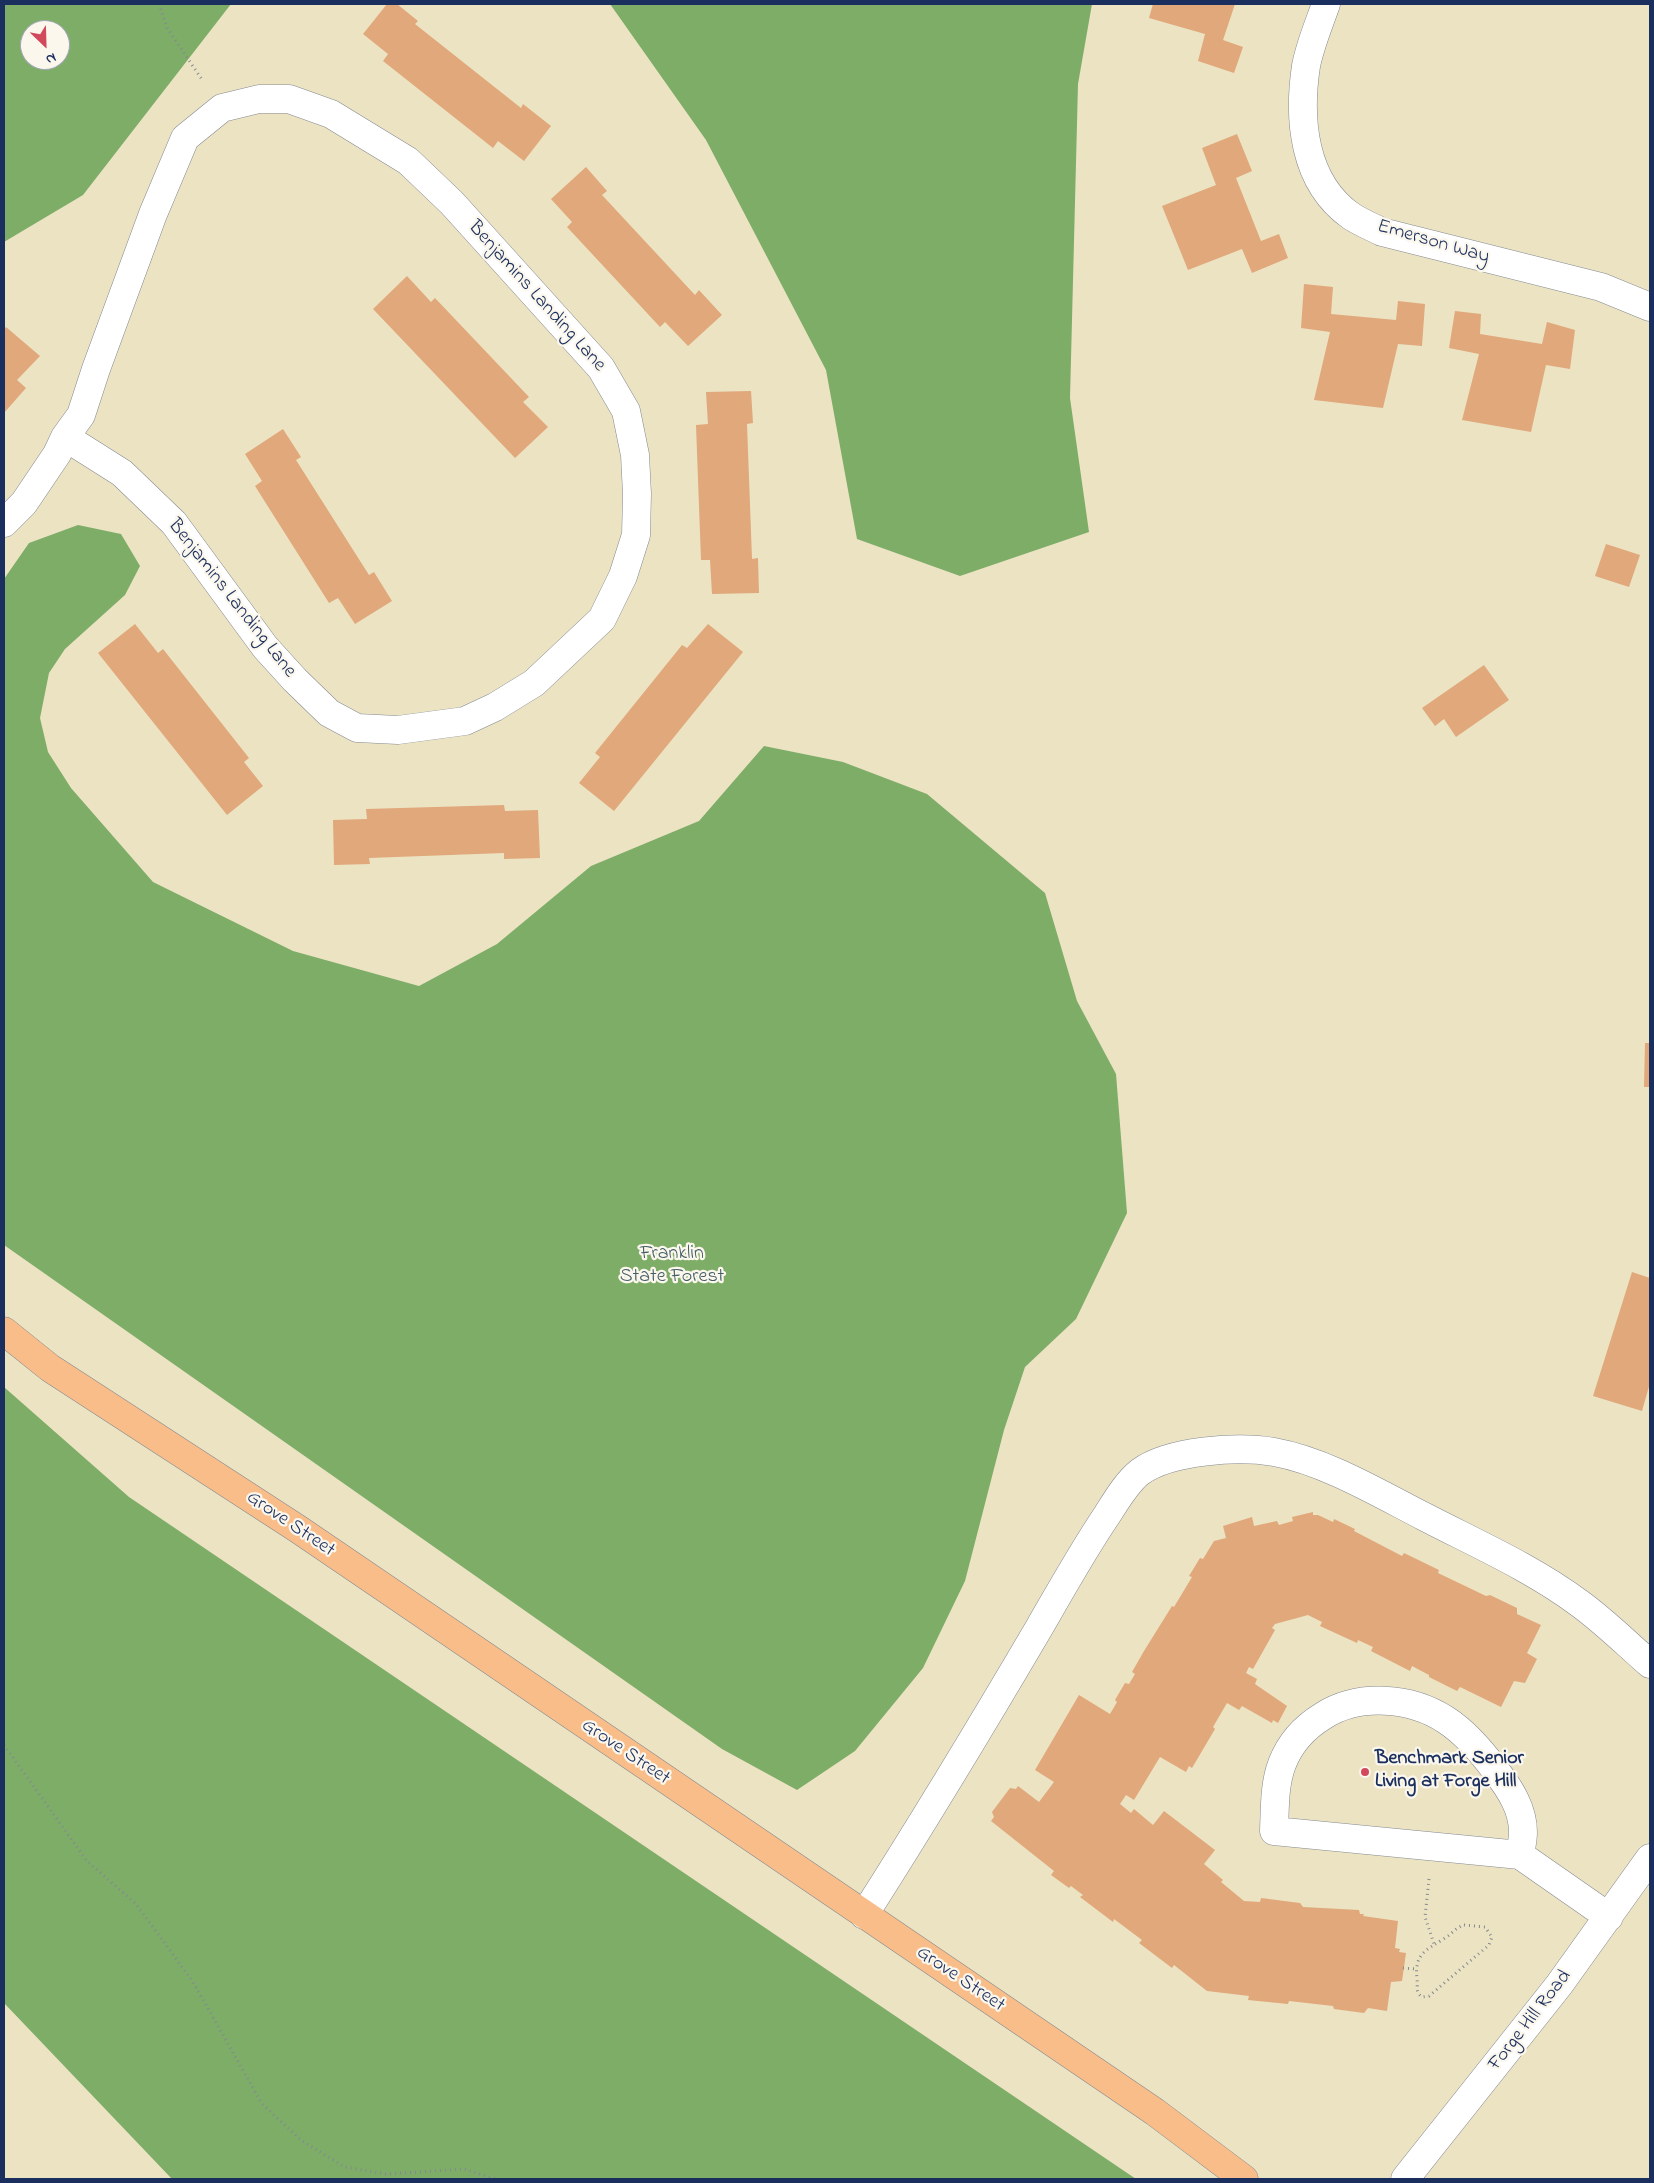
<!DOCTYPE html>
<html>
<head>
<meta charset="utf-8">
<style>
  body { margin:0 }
  #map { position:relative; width:1654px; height:2183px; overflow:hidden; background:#ece3c3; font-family:"Indie Flower",sans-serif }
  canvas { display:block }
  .frame { position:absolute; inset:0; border:5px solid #1b2f5e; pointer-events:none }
  .north { position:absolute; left:20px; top:20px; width:50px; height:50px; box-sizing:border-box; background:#fbf7ec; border:1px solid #a1a7b3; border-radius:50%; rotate:156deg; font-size:14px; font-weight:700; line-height:20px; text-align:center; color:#1b2f5e }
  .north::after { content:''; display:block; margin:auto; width:18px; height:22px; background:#d1495b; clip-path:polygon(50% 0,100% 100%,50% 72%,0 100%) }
</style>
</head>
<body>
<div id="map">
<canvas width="1654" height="2183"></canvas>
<div class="frame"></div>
<div class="north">N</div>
</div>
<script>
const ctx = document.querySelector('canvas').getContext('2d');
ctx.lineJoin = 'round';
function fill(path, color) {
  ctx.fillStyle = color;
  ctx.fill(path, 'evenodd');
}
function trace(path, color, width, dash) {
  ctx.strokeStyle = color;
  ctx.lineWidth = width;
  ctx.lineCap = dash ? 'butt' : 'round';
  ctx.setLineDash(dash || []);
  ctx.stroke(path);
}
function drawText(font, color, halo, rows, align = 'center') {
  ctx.font = font + ' "Indie Flower",sans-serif';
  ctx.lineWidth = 4.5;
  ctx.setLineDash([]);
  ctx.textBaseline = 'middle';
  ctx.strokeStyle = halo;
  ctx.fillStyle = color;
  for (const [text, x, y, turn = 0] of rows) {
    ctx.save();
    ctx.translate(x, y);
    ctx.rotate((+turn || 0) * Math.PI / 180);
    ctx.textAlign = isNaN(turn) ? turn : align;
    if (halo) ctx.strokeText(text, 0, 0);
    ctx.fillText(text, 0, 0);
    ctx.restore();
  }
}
const forest = new Path2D(`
  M4 4H231L83 195 4 242ZM30 30H60V60H30Z
  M610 4H1092L1078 84 1070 398 1089 532 960 576 857 539 826 370 706 140Z
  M78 525 121 534 140 566 125 595 65 649 49 673 40 718 48 752 71 788 153 882 293 951 419 986 497 944 591 866 699 821 764 746 843 762 927 794 1045 893 1077 1001 1116 1074 1127 1213 1076 1319 1025 1367 1004 1430 965 1581 923 1668 855 1751 797 1790 722 1749 4 1245V579L29 543Z
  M4 1387 129 1497 1136 2179H172L4 2003Z`);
const building = new Path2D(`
  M387 4H397L418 21 415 24 521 108 523 104 551 126 524 161 498 141 493 148 383 61 388 54 363 34Z
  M1153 4H1235L1223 40 1243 47 1234 73 1198 61 1205 34 1149 18Z
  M1237 134 1252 171 1236 178 1261 241 1279 234 1288 258 1252 273 1242 249 1188 270 1162 206 1216 185 1202 148Z
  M586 167 607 191 602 195 695 295 699 290 722 315 688 346 665 322 660 327 567 227 572 222 551 199Z
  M407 276 431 302 435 298 529 397 523 402 548 427 515 458 373 309Z
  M1304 284 1333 287 1331 314 1396 320 1398 301 1425 304 1422 346 1398 344 1383 408 1314 400 1330 332 1301 328Z
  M1455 311 1481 314 1480 334 1542 344 1547 322 1575 330 1570 369 1546 365 1531 432 1462 420 1479 354 1449 348Z
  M6 327 40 356 17 380 26 388 4 413V330Z
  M751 391 753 423 747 424 752 559 758 558 759 593 712 594 710 560H701L696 425 708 424 706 392Z
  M283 429 301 457 296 460 369 575 374 572 392 601 355 624 338 598 329 603 255 486 262 481 245 454Z
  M1606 544 1640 555 1629 587 1595 576Z
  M135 624 158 653 163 649 249 758 244 762 263 786 227 815 98 653Z
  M708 624 743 652 614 811 579 783 600 757 595 753 682 645 687 648Z
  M1484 665 1509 700 1456 737 1444 719 1435 726 1422 708Z
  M504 805 505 811 538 810 540 858 504 859V853L369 858 370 864 334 865 333 820 367 819 366 809Z
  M1645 1043H1650V1087H1644Z
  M1632 1272 1650 1278V1383L1642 1411 1593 1396Z
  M1313 1512V1515H1318L1333 1522 1334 1519 1355 1529 1354 1531 1402 1556 1404 1553 1439 1570 1438 1573 1486 1596 1490 1595 1517 1608V1614L1541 1625 1527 1653 1537 1659 1525 1683 1514 1681 1501 1707 1460 1687 1457 1691 1429 1677V1675L1412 1666 1410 1671 1371 1651 1373 1647 1358 1640 1357 1643 1320 1626 1322 1622 1308 1615 1275 1624 1272 1628 1275 1630 1253 1669 1249 1667 1246 1673 1257 1679 1255 1684 1287 1706 1278 1723 1273 1720 1272 1723 1242 1706 1239 1710 1227 1703 1213 1727 1215 1729 1192 1768 1189 1766 1186 1772 1160 1757 1134 1800 1126 1795 1120 1804 1131 1813 1134 1809 1153 1825 1164 1811 1215 1850 1204 1864 1223 1880 1221 1882 1244 1901 1260 1902 1261 1898 1300 1903 1303 1907 1359 1910 1360 1914H1364L1363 1916 1398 1921 1395 1948 1400 1949 1399 1952 1406 1953 1402 1981 1391 1982 1387 2011 1368 2008 1364 2013 1334 2009 1333 2006 1289 2001 1288 2004 1248 2000 1249 1996 1207 1991 1174 1965 1172 1968 1139 1943 1142 1940 1114 1919 1113 1922 1080 1897 1083 1895 1071 1886 1069 1888 1051 1875 1054 1871 991 1821 994 1817 992 1812 1010 1788 1016 1789 1018 1786 1039 1802 1054 1782 1035 1770 1079 1695 1110 1714 1117 1702 1115 1700 1125 1683 1129 1684 1135 1674 1132 1672 1144 1651 1172 1606 1174 1607 1192 1577 1189 1576 1200 1558 1203 1559 1214 1541 1226 1538 1223 1526 1252 1517 1254 1526 1277 1521 1279 1525 1293 1521 1292 1517Z`);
const path = new Path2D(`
  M159 4 167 28 203 81
  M4 1745 87 1861 136 1904 193 1982 262 2104 302 2141 345 2167 386 2174 464 2169 495 2179
  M1429 1879 1425 1917 1434 1944
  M1464 1925 1485 1927 1492 1937 1489 1945 1429 1996 1422 1997C1415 1992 1418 1987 1417 1979 1414 1953 1427 1950 1445 1938 1452 1934 1455 1928 1464 1925Z
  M1403 1968 1416 1969`);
const minor = new Path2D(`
  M1326 4C1319 24 1310 45 1306 66 1298 119 1303 182 1351 216 1360 222 1372 227 1382 232L1601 287 1650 307
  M4 523 24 503 57 454 65 437 81 415 96 369 153 214 185 138 222 108 259 99H289L331 114 408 161 452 203 601 368 626 411 635 455 637 494 636 535 623 576 602 619 534 683 495 707 465 721 398 730 357 728 329 713 295 680 265 647 174 523 122 473 65 437
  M1520 1855C1521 1848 1523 1840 1523 1832 1523 1809 1510 1789 1496 1771 1482 1752 1466 1733 1446 1720 1411 1697 1359 1693 1323 1716 1305 1727 1290 1743 1282 1764 1274 1785 1275 1809 1274 1831L1520 1855 1609 1917
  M864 1915C924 1821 982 1725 1039 1628 1061 1590 1082 1552 1107 1515 1116 1501 1127 1482 1140 1472 1170 1450 1239 1446 1274 1452 1325 1461 1380 1494 1425 1517 1477 1544 1532 1568 1579 1603 1604 1621 1627 1644 1650 1664
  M1405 2179 1559 1985 1650 1858`);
const major = new Path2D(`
  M4 1331 50 1368 298 1529 1155 2112 1244 2179`);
const markers = [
  [1365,1772,5,"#d1495b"]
];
const streetNames = [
  ["Emerson Way",1433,243,16],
  ["Benjamins Landing Lane",536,297,48],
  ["Benjamins Landing Lane",231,599,52],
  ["Grove Street",290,1525,34],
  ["Grove Street",625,1753,34],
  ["Grove Street",960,1980,34],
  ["Forge Hill Road",1531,2021,-52]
];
const parkNames = [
  ["Franklin",672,1255],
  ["State Forest",672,1278]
];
const poiNames = [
  ["Benchmark Senior",1375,1760],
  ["Living at Forge Hill",1375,1783]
];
fill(forest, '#7ead68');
fill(building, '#e0a87b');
trace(minor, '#848990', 29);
trace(major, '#848990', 29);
trace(path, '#848990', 3, [1, 4]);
trace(minor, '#fff', 28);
trace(major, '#f8bd89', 28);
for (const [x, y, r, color] of markers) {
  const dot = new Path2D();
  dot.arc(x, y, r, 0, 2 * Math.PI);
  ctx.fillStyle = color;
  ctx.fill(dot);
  trace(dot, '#fbf7ec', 2);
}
drawText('20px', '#1b2f5e', '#fbf7ec', streetNames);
drawText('20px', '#425d66', '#fbf7ec', parkNames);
drawText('bold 20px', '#1b2f5e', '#fbf7ec', poiNames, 'left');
</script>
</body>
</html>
